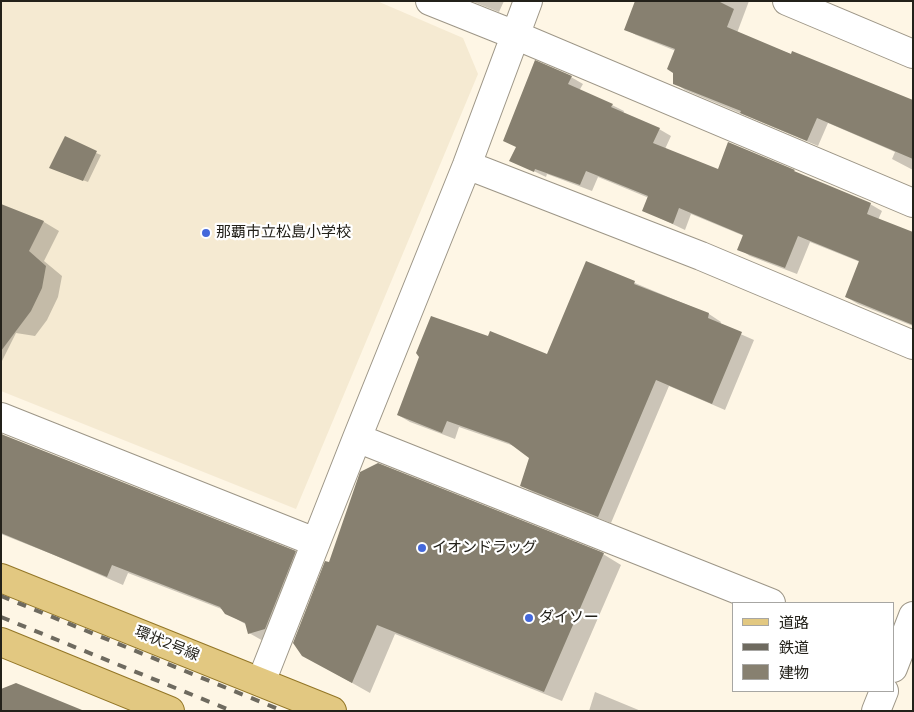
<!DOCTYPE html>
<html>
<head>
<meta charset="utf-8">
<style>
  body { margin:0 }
  #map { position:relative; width:914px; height:712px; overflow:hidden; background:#fef6e5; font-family:Bitter,"Noto Sans JP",serif }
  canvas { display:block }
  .frame { position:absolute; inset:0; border:2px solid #23211a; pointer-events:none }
  .legend { position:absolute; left:732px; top:602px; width:162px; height:90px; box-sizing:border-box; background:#fff; border:1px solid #a7a6a3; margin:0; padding:6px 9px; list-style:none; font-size:15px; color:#23211a }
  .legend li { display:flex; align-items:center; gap:10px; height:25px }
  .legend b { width:25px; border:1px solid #a7a6a3 }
</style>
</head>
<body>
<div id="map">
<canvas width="914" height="712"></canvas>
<div class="frame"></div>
<ul class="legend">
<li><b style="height:6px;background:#e2c881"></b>道路</li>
<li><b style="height:6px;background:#6e6a5f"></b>鉄道</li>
<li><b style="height:14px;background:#878070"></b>建物</li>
</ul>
</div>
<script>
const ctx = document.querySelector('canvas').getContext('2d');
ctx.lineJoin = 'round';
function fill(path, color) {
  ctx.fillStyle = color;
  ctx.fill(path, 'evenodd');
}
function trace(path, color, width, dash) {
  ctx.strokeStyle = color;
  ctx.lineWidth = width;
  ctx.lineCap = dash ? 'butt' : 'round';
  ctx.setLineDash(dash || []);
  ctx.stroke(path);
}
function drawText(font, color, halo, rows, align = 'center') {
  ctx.font = font + ' Bitter,"Noto Sans JP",serif';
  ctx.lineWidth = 4.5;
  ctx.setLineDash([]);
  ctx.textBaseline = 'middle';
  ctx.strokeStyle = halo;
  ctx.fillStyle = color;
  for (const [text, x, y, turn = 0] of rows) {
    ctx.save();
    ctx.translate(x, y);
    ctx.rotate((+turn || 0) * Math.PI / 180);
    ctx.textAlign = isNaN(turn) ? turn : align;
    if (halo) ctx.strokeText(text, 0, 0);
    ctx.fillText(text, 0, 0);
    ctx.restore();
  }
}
const built = new Path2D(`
  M1 1H377L463 38 478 74 296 509 1 391Z`);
const shadow = new Path2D(`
  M471 1H504L499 12Z
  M636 1H749L737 33 913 102V170L892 159 895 152 828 123 818 146 685 90 675 83 676 51 636 35 625 29Z
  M571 77 583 84 579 91 612 105 624 111 623 114 659 129 671 136 665 149 718 171 870 204 882 211 878 220 913 233V326L858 304 846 297 860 262 810 242 797 274 750 256 739 249 744 236 691 214 685 230 643 210 649 198 598 177 592 191 547 174 546 177 511 160Z
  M96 153 101 155 88 182 56 170Z
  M1 206 44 222 59 231 44 261 62 276 58 297 47 320 35 336 16 333 1 363Z
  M587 263 709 314 721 322 720 325 754 340 725 410 669 386 611 523 534 493 521 485 531 457 517 447 459 427 455 439 410 422 398 415 488 338 548 355Z
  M1 433 6 437 295 552 311 561 265 642 249 633 247 625 226 613 224 610 128 573 123 585 54 555 1 534Z
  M603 554 621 565 562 701 395 634 370 693 322 666 329 564Z
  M595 692 641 711H589Z`);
const building = new Path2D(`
  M635 1H718L734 9 727 27 791 54 792 51 913 100V159L817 118 807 141 740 113 741 111 673 84V73L667 69 675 49 624 30Z
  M535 60 572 76 568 84 613 104 611 107 660 128 653 143 718 169 728 142 795 170 794 171 871 203 867 214 913 232V325L845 297 859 261 798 236 785 268 737 250 743 235 679 208 673 224 642 211 648 196 586 171 580 185 535 169 534 172 509 161 516 147 503 141Z
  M65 136 97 151 83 181 49 168Z
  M1 204 44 221 29 251 46 266 42 288 31 311 1 351Z
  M586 261 635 281 634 284 709 313 708 318 742 332 712 404 656 380 598 517 520 486 529 458 509 443 447 421 442 433 397 415 419 357 416 353 431 316 488 336 490 331 547 354Z
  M1 434 296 551 265 629 248 634 245 623 225 614 220 607 112 565 107 577 1 533Z
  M378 463 604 553 544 692 377 625 352 683 302 656 293 643 325 561 329 562 360 472Z
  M16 683 82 710V711H1V689Z`);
const minor = new Path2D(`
  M430 1 515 35 913 203
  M787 1 913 54
  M467 165 701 256 913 345
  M1 417 315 542
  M357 438 771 603
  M893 668 913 616
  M261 682 357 438 467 165 528 1
  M876 711 884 691`);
const primary = new Path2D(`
  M1 578 332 711
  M1 642 170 711`);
const rail = new Path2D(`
  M1 596 283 711
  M1 617 232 711`);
const markers = [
  [206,233,5,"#4468db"],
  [422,548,5,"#4468db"],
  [529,618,5,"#4468db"]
];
const poiNames = [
  ["那覇市立松島小学校",216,233],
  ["イオンドラッグ",432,548],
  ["ダイソー",539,618]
];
const streetNames = [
  ["環状2号線",167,644,22]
];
fill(built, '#f5ead2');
fill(shadow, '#0003');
fill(building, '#878070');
trace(minor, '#9d9687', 30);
trace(primary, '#937626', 30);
trace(minor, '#fff', 28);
trace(primary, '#e2c881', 28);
trace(rail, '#6e6a5f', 4, [9, 9]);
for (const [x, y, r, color] of markers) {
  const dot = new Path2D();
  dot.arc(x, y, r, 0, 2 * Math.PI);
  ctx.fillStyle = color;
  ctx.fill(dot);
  trace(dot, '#fff', 2);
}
drawText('15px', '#23211a', '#fff', poiNames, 'left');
drawText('15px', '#23211a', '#fff', streetNames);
</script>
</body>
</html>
